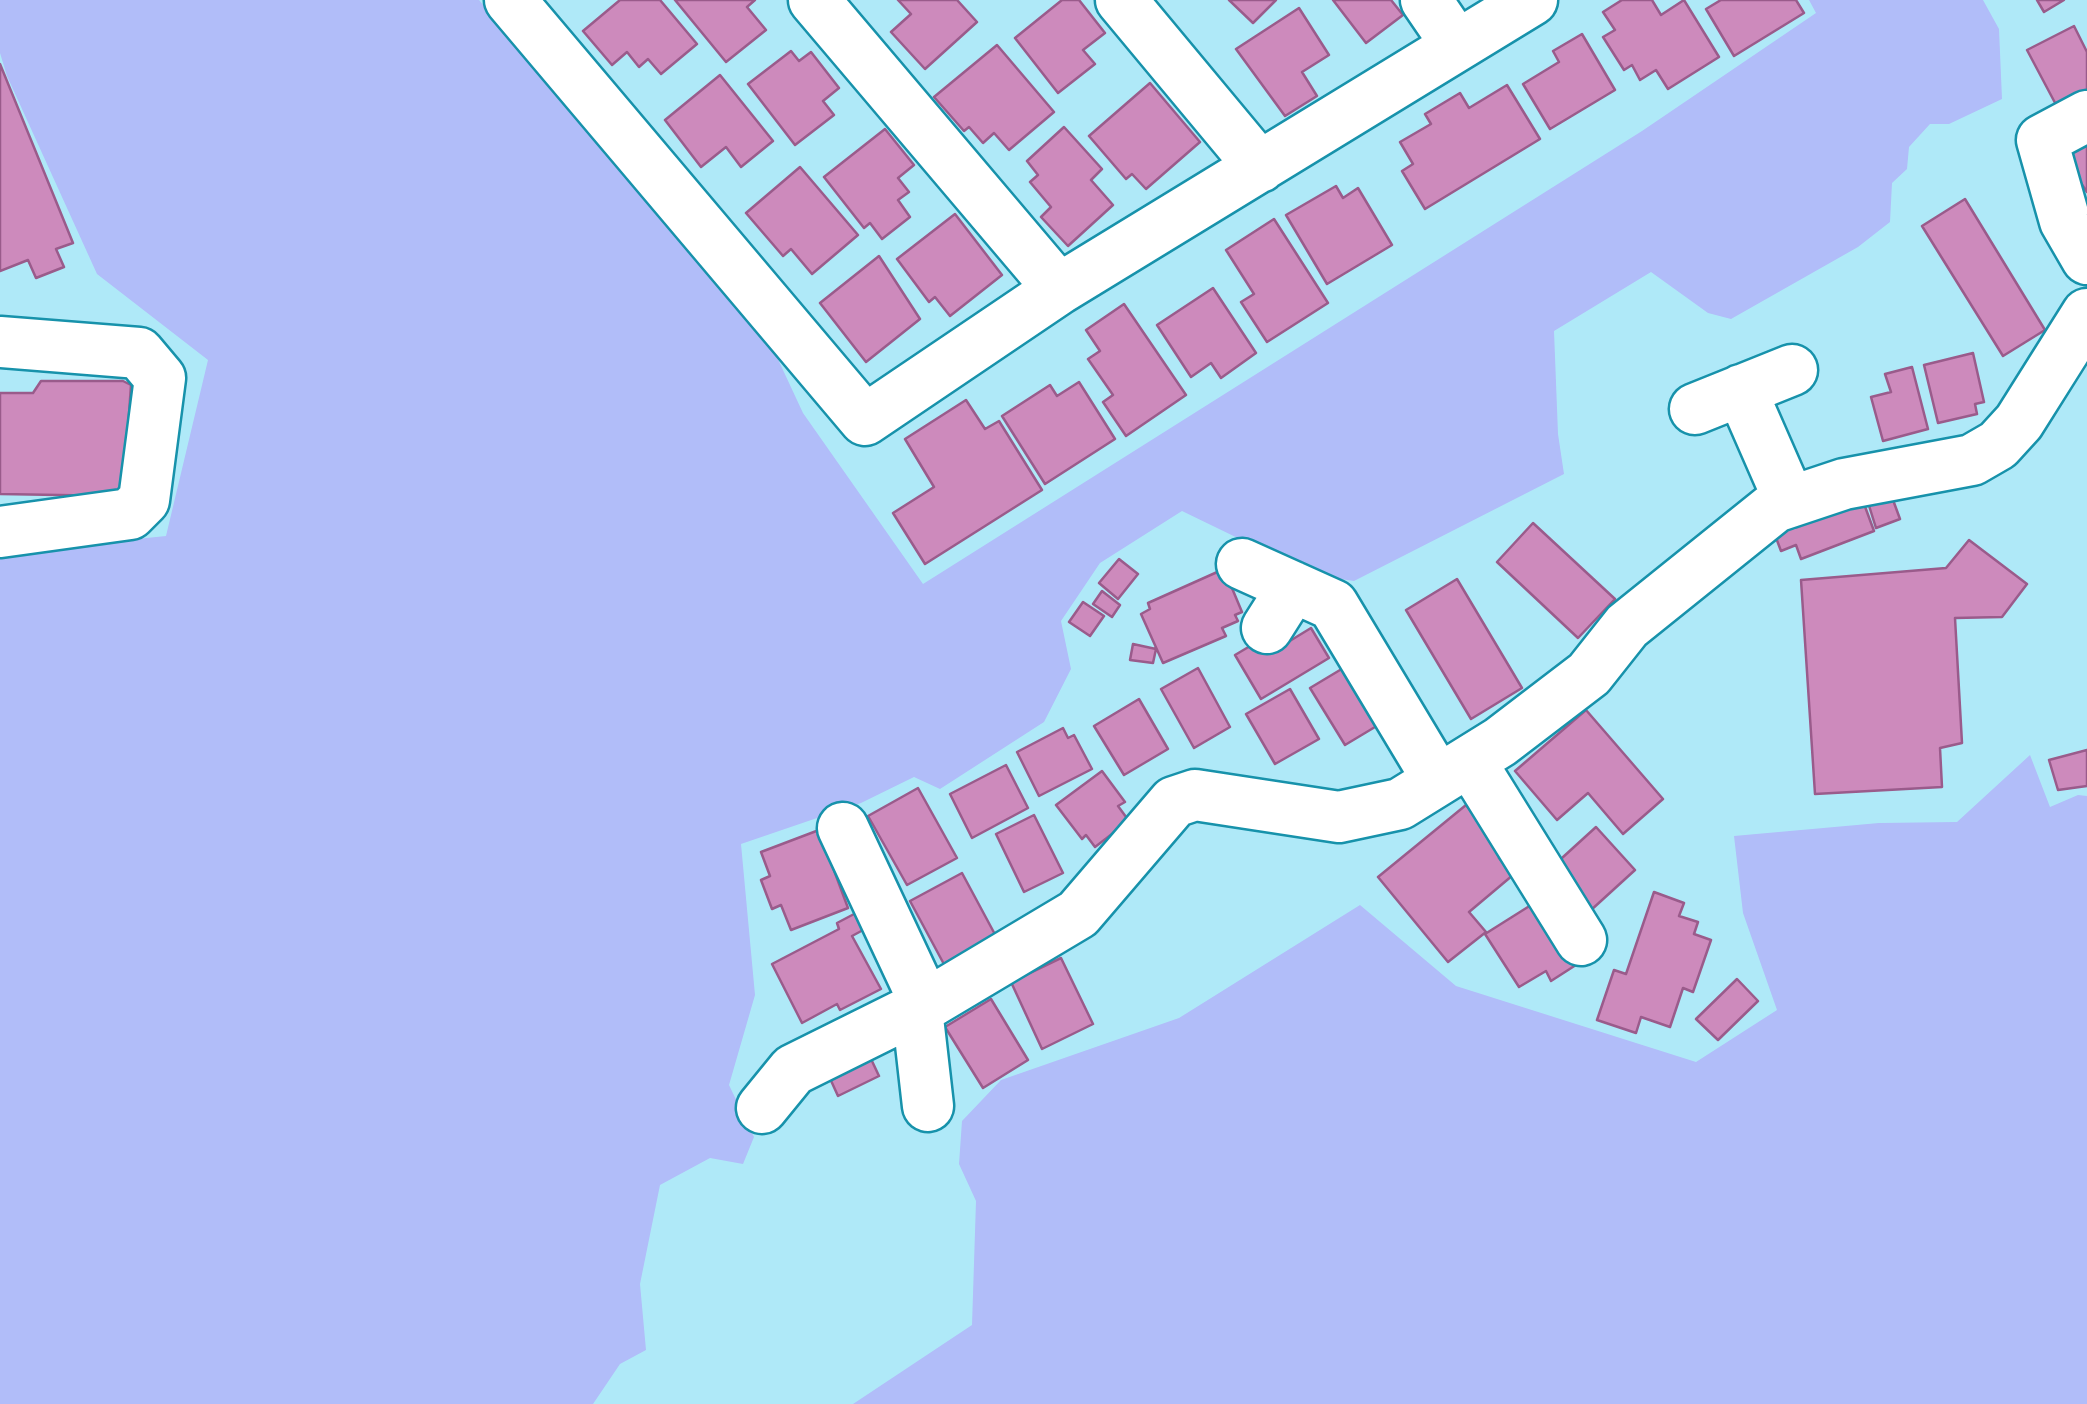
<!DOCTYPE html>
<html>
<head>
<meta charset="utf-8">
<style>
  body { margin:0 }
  canvas { display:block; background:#afe9f8 }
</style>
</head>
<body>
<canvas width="2087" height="1404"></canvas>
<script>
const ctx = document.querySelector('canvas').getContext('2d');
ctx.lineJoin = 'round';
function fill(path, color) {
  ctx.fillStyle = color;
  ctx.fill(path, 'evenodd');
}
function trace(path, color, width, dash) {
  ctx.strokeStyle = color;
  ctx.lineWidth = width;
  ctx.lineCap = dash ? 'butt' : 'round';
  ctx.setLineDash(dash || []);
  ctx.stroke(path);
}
const green = new Path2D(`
  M0 0H479L776 355 803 413 923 584 1642 131 1816 13 1809 0H1983L1999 29 2002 99 1949 124H1930L1909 147 1907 169 1892 183 1890 222 1858 247 1731 319 1708 313 1651 272 1554 331 1558 434 1564 474 1354 581 1314 575 1182 511 1100 563 1061 621 1071 669 1044 722 940 789 914 777 861 803 741 844 755 995 729 1085 754 1137 743 1164 710 1158 660 1185 640 1284 646 1350 620 1364 593 1404H0V553L166 536 208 360 97 274 7 76 0 53Z
  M2030 755 2050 807 2078 795 2087 796V1404H853L972 1325 976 1201 959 1164 962 1121 1001 1080 1179 1018 1360 905 1456 986 1696 1062 1777 1010 1743 913 1734 836 1879 823 1957 822Z`);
const building = new Path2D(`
  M620 0H660L697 44 661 74 648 59 639 67 627 52 612 65 583 31Z
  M675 0H755L747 7 766 30 726 62Z
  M898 0H957L977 22 925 69 891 32 911 14Z
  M1062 0H1079L1105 33 1083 50 1095 64 1058 93 1015 38Z
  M1229 0H1276L1253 23Z
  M1333 0H1391L1403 15 1366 43Z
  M1622 0H1652L1661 15 1684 0 1719 57 1668 89 1656 70 1640 80 1632 65 1624 70 1603 37 1615 30 1603 12Z
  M1721 0H1796L1804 13 1734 56 1706 9Z
  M2037 0H2064L2044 12Z
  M1299 8 1329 55 1302 72 1317 96 1285 116 1236 49Z
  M2074 26 2087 52V103L2062 116 2027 50Z
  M1582 34 1615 90 1550 129 1523 84 1559 62 1553 51Z
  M997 45 1054 112 1009 150 994 133 983 143 969 127 964 131 934 97Z
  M791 51 799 61 811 52 839 88 823 101 834 115 795 145 748 84Z
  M0 64 73 243 56 249 64 267 36 278 28 260 0 271Z
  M720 75 773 141 741 167 726 147 701 167 665 120Z
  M1150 83 1200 142 1146 189 1132 174 1126 179 1089 136Z
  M1507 85 1540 139 1425 209 1402 171 1413 164 1400 142 1431 124 1425 114 1460 93 1469 108Z
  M1064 127 1102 169 1091 180 1113 205 1068 246 1041 217 1051 207 1030 182 1038 175 1027 161Z
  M885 129 914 165 898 178 909 192 898 200 910 217 882 239 870 223 864 228 824 177Z
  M2087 137V192L2061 154Z
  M800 167 858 235 812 274 791 249 783 256 746 213Z
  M1336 186 1343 198 1358 188 1392 245 1327 284 1286 215Z
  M1965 199 2045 330 2003 356 1922 226Z
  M955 214 1002 275 950 316 935 297 929 302 897 259Z
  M1274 219 1328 303 1267 342 1241 302 1254 294 1226 250Z
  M879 256 920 319 866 362 820 303Z
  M1213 288 1256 353 1221 378 1211 363 1191 377 1157 325Z
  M1124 304 1186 395 1126 436 1103 402 1113 395 1088 359 1100 351 1086 330Z
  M1973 353 1984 402 1975 404 1977 414 1938 423 1924 365Z
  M1912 367 1928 429 1883 441 1871 397 1891 392 1885 374Z
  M41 381H123L131 385 125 472 118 496 0 494V393H33Z
  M1079 382 1115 439 1045 484 1002 416 1050 385 1057 396Z
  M966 400 985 429 999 421 1042 490 925 564 893 513 934 487 905 439Z
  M1889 489 1900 519 1876 528 1866 496Z
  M1860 493 1874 531 1801 559 1796 545 1781 551 1772 527Z
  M1533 523 1615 599 1578 638 1497 562Z
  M1969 540 2027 584 2002 617 1955 618 1962 743 1940 748 1942 787 1815 794 1801 580 1946 568Z
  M1119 559 1138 574 1118 599 1099 583Z
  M1224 569 1242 612 1235 615 1238 621 1222 628 1226 636 1163 663 1141 614 1150 609 1148 603Z
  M1457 579 1522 688 1471 719 1406 610Z
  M1102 591 1120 605 1112 617 1093 604Z
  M1083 602 1104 616 1090 636 1069 622Z
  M1311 628 1329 658 1261 699 1235 655 1267 636 1275 650Z
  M1133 644 1156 649 1153 663 1130 660Z
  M1350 664 1385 721 1345 745 1310 688Z
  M1198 668 1230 727 1194 748 1161 689Z
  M1290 689 1319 739 1275 764 1246 714Z
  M1139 699 1168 749 1124 775 1094 726Z
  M1586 710 1663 799 1623 834 1588 793 1557 820 1515 771Z
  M1063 728 1068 738 1074 735 1092 769 1039 796 1017 752Z
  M2087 750V786L2058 790 2049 760Z
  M1006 765 1028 808 972 838 950 794Z
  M1102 771 1125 802 1118 806 1129 821 1095 847 1086 835 1082 839 1056 805Z
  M918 788 957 858 907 885 868 816Z
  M1466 805 1505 854 1499 858 1513 875 1469 912 1486 932 1448 962 1378 877Z
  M1034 815 1063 873 1024 892 996 834Z
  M1596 827 1635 870 1590 911 1551 868Z
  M819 830 848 908 791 930 781 905 772 909 761 880 770 876 761 852Z
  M962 873 998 940 946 968 910 901Z
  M1654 892 1684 903 1679 916 1698 922 1694 934 1711 940 1693 992 1683 988 1670 1027 1641 1017 1636 1033 1597 1020 1614 970 1626 974Z
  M1539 900 1579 963 1551 981 1546 971 1519 987 1485 934Z
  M856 913 865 929 852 936 881 989 840 1010 837 1004 802 1023 772 964 839 929 837 923Z
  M1061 958 1093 1024 1042 1049 1011 982Z
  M1737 979 1758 1001 1718 1040 1696 1019Z
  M991 999 1028 1060 983 1088 945 1027Z
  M864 1044 879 1076 838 1096 823 1063Z`);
const minor = new Path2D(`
  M510 0 865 420 1059 289 1532 0
  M814 0 1059 289
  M1121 0 1260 167
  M1426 0 1456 44
  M2087 116 2042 140 2065 221 2087 259
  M0 342 139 353 160 378 144 500 130 514 0 532
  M1741 390 1790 502
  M1695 409 1792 370
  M1242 564 1333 605 1438 780
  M1267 628 1293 587
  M1470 761 1581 940
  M843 828 926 1005
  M917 1009 928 1106
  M762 1108 793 1070 932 1001 1078 914 1174 802 1195 795 1339 817 1400 804 1500 742 1589 674 1627 626 1775 507 1844 484 1972 460 1998 445 2019 422 2087 314`);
fill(green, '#b1bdf9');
fill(building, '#cd8abc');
trace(building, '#9a5b8b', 2.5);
trace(minor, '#1792ab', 55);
trace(minor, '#fff', 50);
</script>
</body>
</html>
